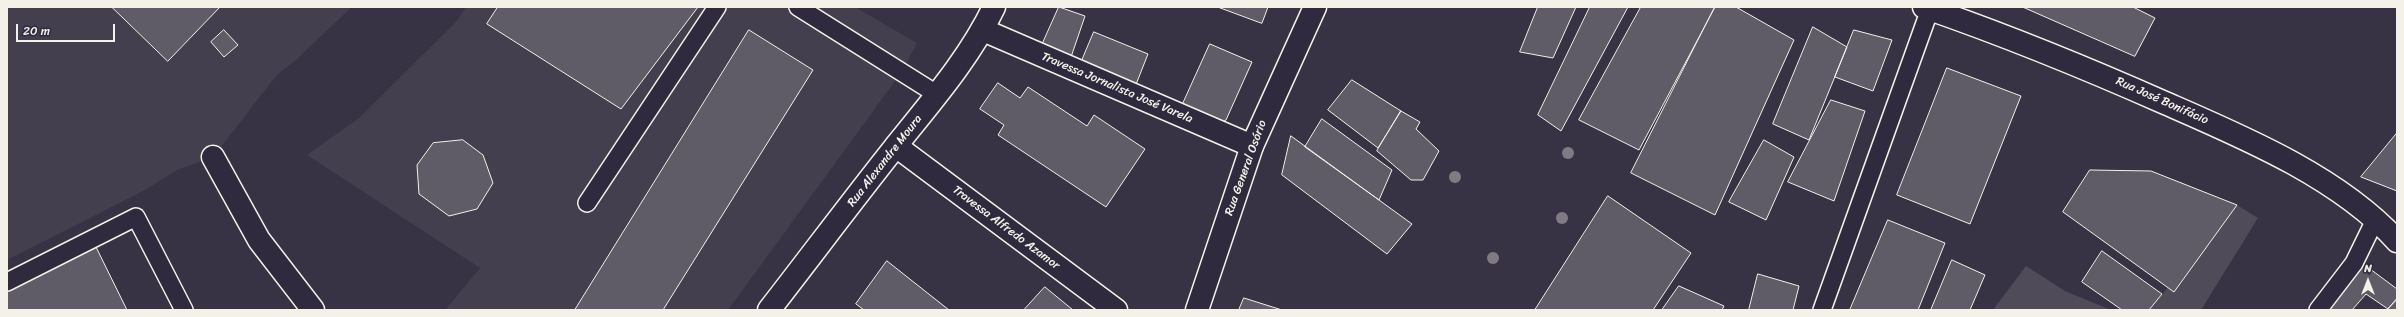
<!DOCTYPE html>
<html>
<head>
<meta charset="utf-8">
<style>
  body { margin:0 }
  #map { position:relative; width:2404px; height:317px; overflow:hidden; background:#373244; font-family:Sriracha,sans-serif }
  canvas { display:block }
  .frame { position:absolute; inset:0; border:8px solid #f4f1e8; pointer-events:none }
  .north { position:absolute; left:2348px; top:261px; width:40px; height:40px; -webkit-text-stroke:3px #2f2a3d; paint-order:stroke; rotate:0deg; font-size:11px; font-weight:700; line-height:16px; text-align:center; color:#f4f1e8 }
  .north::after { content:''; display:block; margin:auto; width:14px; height:18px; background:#f4f1e8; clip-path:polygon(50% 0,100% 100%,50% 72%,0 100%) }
  .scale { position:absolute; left:16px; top:24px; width:99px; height:18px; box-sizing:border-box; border:2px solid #f4f1e8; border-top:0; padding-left:5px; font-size:12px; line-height:14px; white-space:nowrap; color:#f4f1e8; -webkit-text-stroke:3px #2f2a3d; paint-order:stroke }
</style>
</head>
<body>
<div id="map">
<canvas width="2404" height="317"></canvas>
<div class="frame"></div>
<div class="north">N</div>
<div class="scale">20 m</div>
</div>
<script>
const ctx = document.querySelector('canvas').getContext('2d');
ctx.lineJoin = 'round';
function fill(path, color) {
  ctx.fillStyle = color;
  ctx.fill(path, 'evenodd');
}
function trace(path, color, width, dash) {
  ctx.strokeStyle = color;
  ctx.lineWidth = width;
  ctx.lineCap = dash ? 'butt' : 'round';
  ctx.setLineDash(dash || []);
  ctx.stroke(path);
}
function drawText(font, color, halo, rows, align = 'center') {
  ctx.font = font + ' Sriracha,sans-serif';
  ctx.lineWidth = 3;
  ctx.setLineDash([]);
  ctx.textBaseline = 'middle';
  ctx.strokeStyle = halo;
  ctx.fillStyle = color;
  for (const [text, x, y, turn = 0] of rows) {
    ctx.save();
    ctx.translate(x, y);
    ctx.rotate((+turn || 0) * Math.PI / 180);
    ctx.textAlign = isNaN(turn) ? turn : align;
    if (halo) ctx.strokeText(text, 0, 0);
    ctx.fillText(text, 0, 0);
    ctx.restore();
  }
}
const built = new Path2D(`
  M7 7H352L297 59 277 75 213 157 177 170 145 190 7 260Z
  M466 7H855L917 43 901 73 728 310H445L480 268 307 155 359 118 456 22Z`);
const green = new Path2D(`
  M2237 205 2258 218 2201 310H2149Z
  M2026 266 2065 291 2111 310H1993Z`);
const building = new Path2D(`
  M112 7H220L168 61Z
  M498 7H698L621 109 487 24Z
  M1059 7 1085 16 1069 63 1038 54Z
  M1218 7H1268L1262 23Z
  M1538 7H1576L1553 58 1520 52Z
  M1590 7H1628L1561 131 1538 115Z
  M1641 7H1715L1639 150 1579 120Z
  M1715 7H1736L1794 40 1715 215 1631 173Z
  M2023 7H2133L2155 18 2135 56Z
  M1813 27 1847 47 1809 140 1773 124Z
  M224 30 238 45 224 57 211 42Z
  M749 30 813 70 663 310H575Z
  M1854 30 1892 40 1873 91 1835 77Z
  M1094 32 1148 54 1133 92 1078 70Z
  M1210 44 1252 62 1226 120 1221 123 1181 108Z
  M1947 68 2021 96 1970 224 1897 195Z
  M1352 80 1401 111 1378 148 1328 110Z
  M998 83 1020 98 1028 87 1087 126 1094 115 1145 149 1106 207 998 135 1004 125 980 109Z
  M1831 100 1865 111 1834 201 1788 182Z
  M1401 111 1420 122 1416 129 1439 151 1423 180H1411L1377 151Z
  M1322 119 1392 170 1379 200 1305 147Z
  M2397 133V191L2361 177Z
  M1291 136 1412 224 1387 254 1282 175Z
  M463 140 483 155 493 183 477 209 449 216 419 194 417 165 433 143Z
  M1764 140 1794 157 1766 220 1729 202Z
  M2090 170 2151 171 2237 205 2174 292 2063 212Z
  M1608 196 1691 253 1653 310H1535Z
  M1888 220 1945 243 1918 310H1850Z
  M96 247 127 310H7V290Z
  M2102 251 2162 294 2149 310H2122L2082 282Z
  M1952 260 1985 275 1970 310H1931Z
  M2358 260 2397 289V298L2388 309 2366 294 2352 310H2321Z
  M887 261 949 310H864L856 304Z
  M1758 274 1799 286 1793 310H1749Z
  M1679 286 1724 306 1722 310H1662Z
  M1045 287 1073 310H1024Z
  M1244 298 1282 310H1239Z
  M2397 300V310H2389L2388 309Z`);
const service = new Path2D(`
  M798 7 938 95
  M587 203 717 7
  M7 282 136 217 184 310
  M1822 310 1930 9
  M2318 310 2354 263 2375 220`);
const minor = new Path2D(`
  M983 30 1252 146
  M896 146 1116 310
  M213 157 259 240 313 310`);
const tertiary = new Path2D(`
  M1924 7C2005 35 2086 68 2165 103 2243 137 2339 177 2397 241
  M1197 310 1252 146 1315 7`);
const secondary = new Path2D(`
  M769 310C811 256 852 201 895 147 931 102 969 59 994 7`);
const trees = [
  [1568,153],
  [1455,177],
  [1562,218],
  [1493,258]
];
const streetNames = [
  ["Travessa Jornalista José Varela",1117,88,23],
  ["Rua José Bonifácio",2162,101,24],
  ["Rua Alexandre Moura",885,161,-52],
  ["Rua General Osório",1246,168,-70],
  ["Travessa Alfredo Azamor",1006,228,37]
];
fill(built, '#433f4e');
fill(green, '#504b59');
fill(building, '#5f5c67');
trace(building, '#f4f1e8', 1);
trace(service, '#f4f1e8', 20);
trace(minor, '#f4f1e8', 25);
trace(tertiary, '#f4f1e8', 25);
trace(secondary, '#f4f1e8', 25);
trace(service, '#2f2a3d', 17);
trace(minor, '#2f2a3d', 22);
trace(tertiary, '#2f2a3d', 22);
trace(secondary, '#2f2a3d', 22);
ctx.fillStyle = '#807b83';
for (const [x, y] of trees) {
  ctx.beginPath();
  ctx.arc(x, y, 6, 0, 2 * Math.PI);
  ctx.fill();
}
drawText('12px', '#f4f1e8', '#2f2a3d', streetNames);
</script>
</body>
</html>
